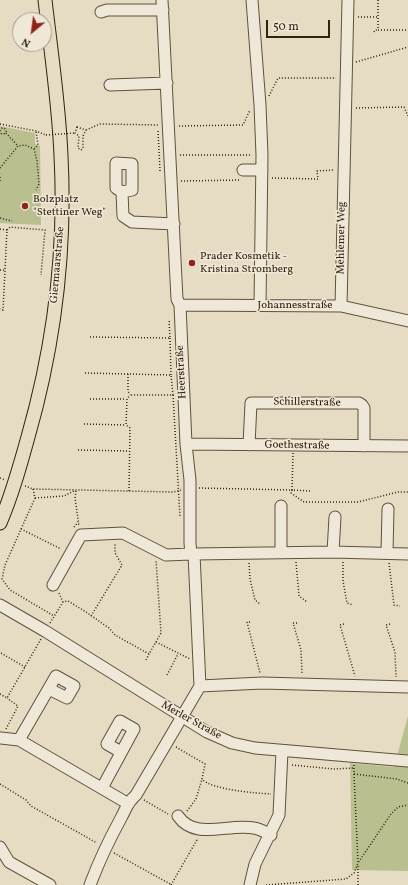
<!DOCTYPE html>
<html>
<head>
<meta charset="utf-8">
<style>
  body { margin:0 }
  #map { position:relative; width:408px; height:885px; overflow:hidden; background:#e6dcc3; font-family:Vollkorn,serif }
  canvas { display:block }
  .north { position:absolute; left:12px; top:12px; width:40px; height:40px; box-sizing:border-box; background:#efe8d8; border:1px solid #a39988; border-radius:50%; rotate:209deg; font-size:11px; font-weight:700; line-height:16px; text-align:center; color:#32230f }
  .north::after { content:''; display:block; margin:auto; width:14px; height:18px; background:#8f2418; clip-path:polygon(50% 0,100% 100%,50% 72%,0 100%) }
  .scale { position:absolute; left:266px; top:20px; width:64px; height:18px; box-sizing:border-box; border:2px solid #32230f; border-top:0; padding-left:5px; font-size:12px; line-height:14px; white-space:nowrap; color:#32230f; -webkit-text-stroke:3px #efe8d8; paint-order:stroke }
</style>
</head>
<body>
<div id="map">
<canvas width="408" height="885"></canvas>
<div class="north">N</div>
<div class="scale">50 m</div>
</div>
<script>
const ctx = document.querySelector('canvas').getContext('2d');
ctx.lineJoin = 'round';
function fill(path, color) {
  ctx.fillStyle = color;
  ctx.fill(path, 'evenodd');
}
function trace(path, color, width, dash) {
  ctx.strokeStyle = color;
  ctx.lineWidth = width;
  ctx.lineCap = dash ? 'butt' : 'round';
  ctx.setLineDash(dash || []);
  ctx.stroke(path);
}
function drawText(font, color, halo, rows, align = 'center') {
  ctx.font = font + ' Vollkorn,serif';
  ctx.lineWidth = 3;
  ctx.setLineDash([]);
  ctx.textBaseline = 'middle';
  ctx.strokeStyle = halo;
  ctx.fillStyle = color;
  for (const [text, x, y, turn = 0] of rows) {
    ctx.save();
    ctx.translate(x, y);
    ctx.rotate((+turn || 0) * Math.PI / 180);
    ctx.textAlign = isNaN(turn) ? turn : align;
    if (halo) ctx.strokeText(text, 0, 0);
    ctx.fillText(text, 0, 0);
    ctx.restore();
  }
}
const green = new Path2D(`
  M0 126 35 133V144L40 146 41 225 0 223Z
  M408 716V871L352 870 350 763 394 767Z`);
const path = new Path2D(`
  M378 0V16
  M358 17H378V30H408
  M374 32 375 30H378
  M356 62 408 47
  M269 96 278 78H336
  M356 108 404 107 408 116
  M0 124 36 131 46 135
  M179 126 243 125 250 110
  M77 127 86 130 83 136V148L81 150 78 148 79 136 75 133Z
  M0 131a3 3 0 1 1 6 0a3 3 0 1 1-6 0Z
  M86 130 100 124 159 125
  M158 131 160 171
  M6 133 18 146
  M34 149 38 145 36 131
  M180 155H252
  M0 168 18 146 25 145 34 149 37 161 39 184 36 190
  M0 177V181
  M272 178 318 179 317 171 334 170
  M181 181 241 180
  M0 218 12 221
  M0 229 7 230 3 310 0 309
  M7 230 10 227 45 230 41 275
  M0 270H4
  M90 337 170 338 169 322 171 320
  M170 338 171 375
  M85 373 171 375 173 395H130
  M128 374V391L130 395
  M173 395 180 517
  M90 399H126
  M84 424 126 425
  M78 450 129 451
  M293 453 292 490 311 491
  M0 478 5 480
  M25 486 33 489 173 492 181 490
  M199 488 292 490 291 493 304 502H358L398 492H408
  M33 489 35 498
  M76 491 75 498 79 526
  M129 491 130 428 126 425 127 399 130 395
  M35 498 5 565 2 579 10 590 54 616
  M35 498 64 496 74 491
  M74 527 78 522
  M21 529 61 549
  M296 562 299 596 307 602
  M343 562V581L347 603 353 605
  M249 563 250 579 255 600 260 604
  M389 563 394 605 400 606
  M59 593 63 602
  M91 616 122 565 115 553V544
  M250 622H247L260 673
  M50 623 63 602 68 601 86 612 109 628 115 635 149 654 161 633 156 560
  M297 623H293L301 650 302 674
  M344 624 340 625 355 676
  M390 624 386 625 395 652 396 677
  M156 642 190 659
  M1 653 25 667
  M146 660 149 654
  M167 675 178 654
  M0 694 7 698 41 639
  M6 729 18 706 7 698
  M176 747 205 764 202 779C212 790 255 793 271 794
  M292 765 334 769 353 768
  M354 765V774L397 779 408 783
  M354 774 358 862
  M0 784 26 800 31 806 97 843
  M144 800 168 814
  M187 811 196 799 202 779
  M114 853 172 885
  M358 866V885
  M171 885 198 838
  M266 885 346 879 354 873 358 863 391 814 398 807 408 805`);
const minor = new Path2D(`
  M252 0 260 105 262 155 260 305
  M101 12 107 10H163
  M110 85 167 83
  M243 170H262
  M122 192 132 190V164L116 163V188L122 192 123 216 132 222 174 224
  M180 305 341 306 408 321
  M341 306 348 0
  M186 444 408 446
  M249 445 251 403H359L362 405 364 408V446
  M281 552V506
  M333 552 335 517
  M387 553 388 509
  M194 554 333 552 408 554
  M53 585 81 535 123 533 166 555 191 554
  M0 605 45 631 207 732 232 743 255 748 408 761
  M200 686 262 683 408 687
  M1 738 19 740 127 803
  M19 740 56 676 74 686 67 698 49 689
  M102 788 134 729 120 721 107 744 121 752
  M178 816C195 841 228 823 254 828 260 829 265 832 271 835
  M0 847 9 862 50 885
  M90 885C99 861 109 840 121 818 127 807 127 803 136 795L200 686 194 554H191L190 543V480L186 444 180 305 177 299 162 0
  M250 885 255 864 279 815 282 751`);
const major = new Path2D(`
  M0 523C12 495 20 466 28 437 54 346 66 251 61 156 59 104 51 52 45 0`);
const pathBridge = new Path2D(`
  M46 135 75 133`);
const markers = [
  [25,206,4,"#8f2418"],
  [192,263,4,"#8f2418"]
];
const poiNames = [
  ["Bolzplatz",33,200],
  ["\"Stettiner Weg\"",33,213],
  ["Prader Kosmetik -",200,257],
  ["Kristina Stromberg",200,270]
];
const streetNames = [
  ["Mehlemer Weg",342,238,-89],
  ["Giermaarstraße",58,265,-85],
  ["Johannesstraße",295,306],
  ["Heerstraße",182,372,-93],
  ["Schillerstraße",307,403,1],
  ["Goethestraße",297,446,1],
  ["Merler Straße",191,721,29]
];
fill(green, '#babf90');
trace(minor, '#5f513c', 13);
trace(major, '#32230f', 15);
trace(path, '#32230f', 1.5, [1, 2]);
trace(minor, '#efe8d8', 11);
trace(major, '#e6dcc3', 13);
trace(pathBridge, '#32230f', 1.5, [1, 2]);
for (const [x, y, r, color] of markers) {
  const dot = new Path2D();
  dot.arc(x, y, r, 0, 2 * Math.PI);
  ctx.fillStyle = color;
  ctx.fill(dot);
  trace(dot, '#efe8d8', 1.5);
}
drawText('11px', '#32230f', '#efe8d8', poiNames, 'left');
drawText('11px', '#32230f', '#efe8d8', streetNames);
</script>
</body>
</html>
